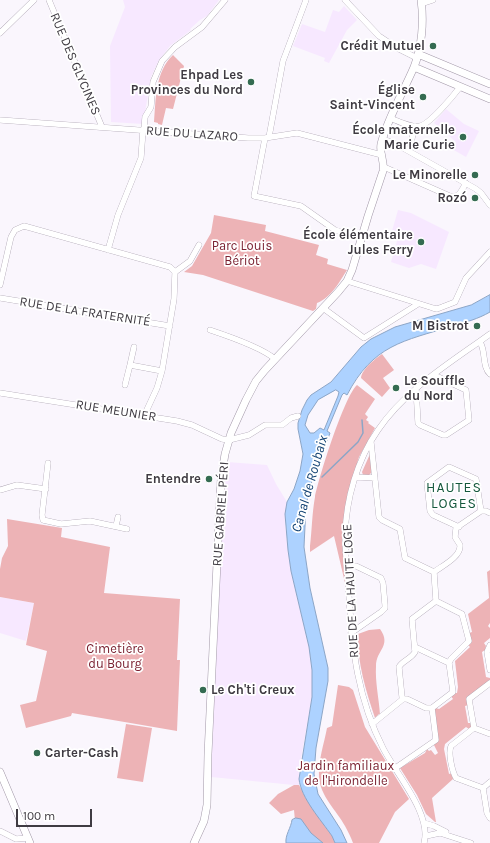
<!DOCTYPE html>
<html>
<head>
<meta charset="utf-8">
<style>
  body { margin:0 }
  #map { position:relative; width:490px; height:843px; overflow:hidden; background:#faf6fd; font-family:Karla,sans-serif }
  canvas { display:block }
  .scale { position:absolute; left:16px; top:809px; width:76px; height:18px; box-sizing:border-box; border:2px solid #3f3b42; border-top:0; padding-left:5px; font-size:12px; line-height:14px; white-space:nowrap; color:#3f3b42; -webkit-text-stroke:3px #fff; paint-order:stroke }
</style>
</head>
<body>
<div id="map">
<canvas width="490" height="843"></canvas>
<div class="scale">100 m</div>
</div>
<script>
const ctx = document.querySelector('canvas').getContext('2d');
ctx.lineJoin = 'round';
function fill(path, color) {
  ctx.fillStyle = color;
  ctx.fill(path, 'evenodd');
}
function trace(path, color, width, dash) {
  ctx.strokeStyle = color;
  ctx.lineWidth = width;
  ctx.lineCap = dash ? 'butt' : 'round';
  ctx.setLineDash(dash || []);
  ctx.stroke(path);
}
function drawText(font, color, halo, rows, align = 'center') {
  ctx.font = font + ' Karla,sans-serif';
  ctx.lineWidth = 3.5;
  ctx.setLineDash([]);
  ctx.textBaseline = 'middle';
  ctx.strokeStyle = halo;
  ctx.fillStyle = color;
  for (const [text, x, y, turn = 0] of rows) {
    ctx.save();
    ctx.translate(x, y);
    ctx.rotate((+turn || 0) * Math.PI / 180);
    ctx.textAlign = isNaN(turn) ? turn : align;
    if (halo) ctx.strokeText(text, 0, 0);
    ctx.fillText(text, 0, 0);
    ctx.restore();
  }
}
const built = new Path2D(`
  M123 0H219L207 16 200 20 190 29 191 30 170 46 159 60 151 77 143 124 111 122 110 46 125 7Z
  M344 6 357 20 347 30 329 63 324 61 325 58 293 46 302 24 325 32 333 10 339 12Z
  M446 109 464 124 479 131 466 157 452 149 456 142 434 123Z
  M398 210 411 213 449 232 436 269 421 264 409 268 391 262 399 234 392 231Z
  M227 462 267 465 276 484 287 502 285 522 288 550 291 571 309 647 312 670V697L299 770V785H294L211 777 222 527 225 485Z
  M0 597 34 603 26 641 0 633Z`);
const green = new Path2D(`
  M173 55 184 66 173 109 166 108 162 125 158 124V123L154 122C156 99 155 72 173 55Z
  M214 215 266 225 265 231 319 245 316 255 328 259 327 264 347 270C340 281 331 298 317 303L316 309 313 311 203 275 184 272 192 266 211 233Z
  M382 354 394 370 383 378 390 388 382 397 361 378C362 369 375 359 382 354Z
  M357 385 375 399 365 414 368 417 366 420 369 422 368 423 375 428 359 457 347 496 346 587 334 536 310 552V546C312 530 312 513 315 497 319 477 344 397 357 385Z
  M370 454 372 472 369 475H363L362 472Z
  M7 519 62 528 61 537 110 547 104 593 180 599 177 660H180L177 731 72 713 71 716 26 728 20 705 36 701 47 651 26 645 34 603 0 597V569L2 558 8 546Z
  M490 570V623L488 626 490 628V638L484 643 486 646 485 650 482 652 486 677 490 678V680L467 699 469 705 465 706 468 723H472V726L469 729 466 727 445 744 444 749 449 774 452 773 453 779 432 798 436 822H435L426 814 417 795 400 768 425 753 427 749 429 751 431 750 435 755 438 753 434 745V711L436 708 439 709 453 699 451 696 454 693H457L458 687 455 661 470 647 468 645 469 633 472 632 468 614 489 598 487 572Z
  M380 629C392 646 376 650 376 666 375 682 379 699 380 715L379 714 375 718C366 691 357 662 358 634L369 630Z
  M338 685 349 687 353 690 365 727 409 799 395 812 379 843H353C351 837 348 832 345 826 337 811 320 796 319 777 318 761 324 744 327 728L332 726Z
  M126 724 152 728 143 782 117 778Z
  M294 785H299L305 796 332 836 335 843H297L294 810 281 814 269 803 278 794Z`);
const water = new Path2D(`
  M490 295V312C478 319 466 322 453 326 403 341 373 345 347 395L344 393 342 395 327 431 330 433 311 484 306 505 304 547 310 588 328 668V681L316 748 314 774 318 794 341 830 347 843H335L332 836C321 820 301 798 299 779L312 697V670L309 647 291 571 288 550 285 514 287 502 294 489 300 471 303 454 298 429V423L302 410 307 400 311 395 331 382 361 347 371 339 395 327 471 305ZM336 390 339 392 338 396 324 430 320 428 314 433H310L305 425 308 415 318 400Z
  M296 818 301 819 311 833 323 843H286C285 835 291 828 292 820Z`);
const stream = new Path2D(`
  M322 477 358 442 363 433 362 420`);
const minor = new Path2D(`
  M49 0 102 127
  M345 0 379 36 397 48 417 58
  M421 4 433 0
  M0 33 34 0
  M390 118C398 121 411 128 420 126 430 124 454 95 460 87
  M0 120 248 138H265L297 133 382 155
  M144 130 145 117 151 107 153 82 162 61 175 47 202 27 225 0
  M269 137 283 61 306 0
  M265 138 254 196 301 206 335 230 361 238
  M383 139 396 144 476 189 481 193 490 205
  M409 151 415 126
  M384 167 452 197C460 197 462 189 466 183
  M108 250 118 215 141 158 143 130
  M175 272 190 261 199 245
  M347 281 433 308 437 309 455 302 466 278 490 252
  M0 285 11 237 15 230 24 226 170 267 175 272
  M0 298 170 326
  M323 308 364 338 418 304
  M210 330C228 336 261 347 275 359
  M480 342C486 351 482 367 490 374
  M134 347 130 365 162 371
  M125 385 130 365
  M416 388 418 423 420 425 443 435H446L469 420 466 390 434 375
  M0 393 177 421 192 425 222 439 229 440 249 435 265 425H282L291 418 298 416
  M144 416 157 388 162 371 174 299 175 272
  M371 442 379 517 382 520 400 529 405 558 434 572
  M48 463 42 515 43 520 61 524 90 521 127 529
  M356 477 375 478
  M0 490 17 485 46 489
  M481 511H486L490 513
  M116 526 118 517
  M459 527 433 515 430 511 427 483 449 467 476 479 481 511
  M347 566H356L381 578 383 583 385 605V608L381 612 351 633
  M490 645 487 652 490 670
  M415 647 449 663 451 659 469 641 462 614 436 601
  M403 699H407L426 708H432
  M432 708 453 692 449 663
  M372 724 403 699 402 697 399 667C402 661 411 659 415 652L412 619 436 601 434 572C442 566 461 557 460 545L455 537 456 528 481 511
  M474 728 469 699 490 683
  M394 769 436 740 432 708
  M490 782 483 788 487 813 490 818
  M483 788 456 778C452 771 448 753 451 746L474 728 490 734
  M424 823 434 826 446 832
  M0 831 16 839 28 838
  M426 836 440 833 471 843
  M424 843C432 814 396 774 383 748 358 699 352 650 349 596 348 576 345 556 345 536 346 499 357 460 378 430 406 389 450 363 490 334`);
const major = new Path2D(`
  M418 54 490 84
  M414 67 490 99
  M0 772 30 843
  M194 843 204 821 207 805 208 754 221 479 225 454 231 433 246 400 256 381 265 370 338 292 347 281 352 270 368 216 383 171C385 162 379 153 381 144 388 117 403 93 414 67 422 47 424 21 421 0`);
const markers = [
  [433,46,4,"#346b51"],
  [251,82,4,"#346b51"],
  [423,97,4,"#346b51"],
  [463,137,4,"#346b51"],
  [475,175,4,"#346b51"],
  [475,198,4,"#346b51"],
  [421,242,4,"#346b51"],
  [477,326,4,"#346b51"],
  [396,388,4,"#346b51"],
  [209,479,4,"#346b51"],
  [203,690,4,"#346b51"],
  [37,753,4,"#346b51"]
];
const poiNames = [
  ["Crédit Mutuel",425,46],
  ["Ehpad Les",243,75],
  ["Provinces du Nord",243,90],
  ["Église",415,90],
  ["Saint-Vincent",415,105],
  ["École maternelle",455,130],
  ["Marie Curie",455,145],
  ["Le Minorelle",467,175],
  ["Rozó",467,198],
  ["École élémentaire",413,235],
  ["Jules Ferry",413,250],
  ["M Bistrot",469,326],
  ["Le Souffle",404,381,"left"],
  ["du Nord",404,396,"left"],
  ["Entendre",201,479],
  ["Le Ch'ti Creux",211,690,"left"],
  ["Carter-Cash",45,753,"left"]
];
const streetNames = [
  ["RUE DES GLYCINES",75,64,67],
  ["RUE DU LAZARO",192,134,4],
  ["RUE DE LA FRATERNITÉ",85,312,9],
  ["RUE MEUNIER",116,411,9],
  ["RUE GABRIEL PÉRI",221,514,-86],
  ["RUE DE LA HAUTE LOGE",351,591,-93]
];
const parkNames = [
  ["Parc Louis",242,246],
  ["Bériot",242,261],
  ["Cimetière",115,649],
  ["du Bourg",115,664],
  ["Jardin familiaux",346,766],
  ["de l'Hirondelle",346,781]
];
const waterNames = [
  ["Canal de Roubaix",310,484,-74]
];
const neighbourhoodNames = [
  ["HAUTES",454,488],
  ["LOGES",454,504]
];
fill(built, '#f7e8ff');
fill(green, '#edb3b6');
fill(water, '#add2ff');
trace(water, '#8ca5c6', 1);
trace(stream, '#8ca5c6', 1.5);
trace(minor, '#a197a7', 6);
trace(major, '#a197a7', 8);
trace(minor, '#fff', 5.5);
trace(major, '#fff', 7);
for (const [x, y, r, color] of markers) {
  const dot = new Path2D();
  dot.arc(x, y, r, 0, 2 * Math.PI);
  ctx.fillStyle = color;
  ctx.fill(dot);
  trace(dot, '#fff', 1.5);
}
drawText('bold 13px', '#3f3b42', '#fff', poiNames, 'right');
drawText('13px', '#3f3b42', '#fff', streetNames);
drawText('13px', '#7b2232', '#fff', parkNames);
drawText('italic 14px', '#134273', '#fff', waterNames);
ctx.letterSpacing = '1px';
drawText('14px', '#15583d', '#fff', neighbourhoodNames);
ctx.letterSpacing = '0px';
</script>
</body>
</html>
